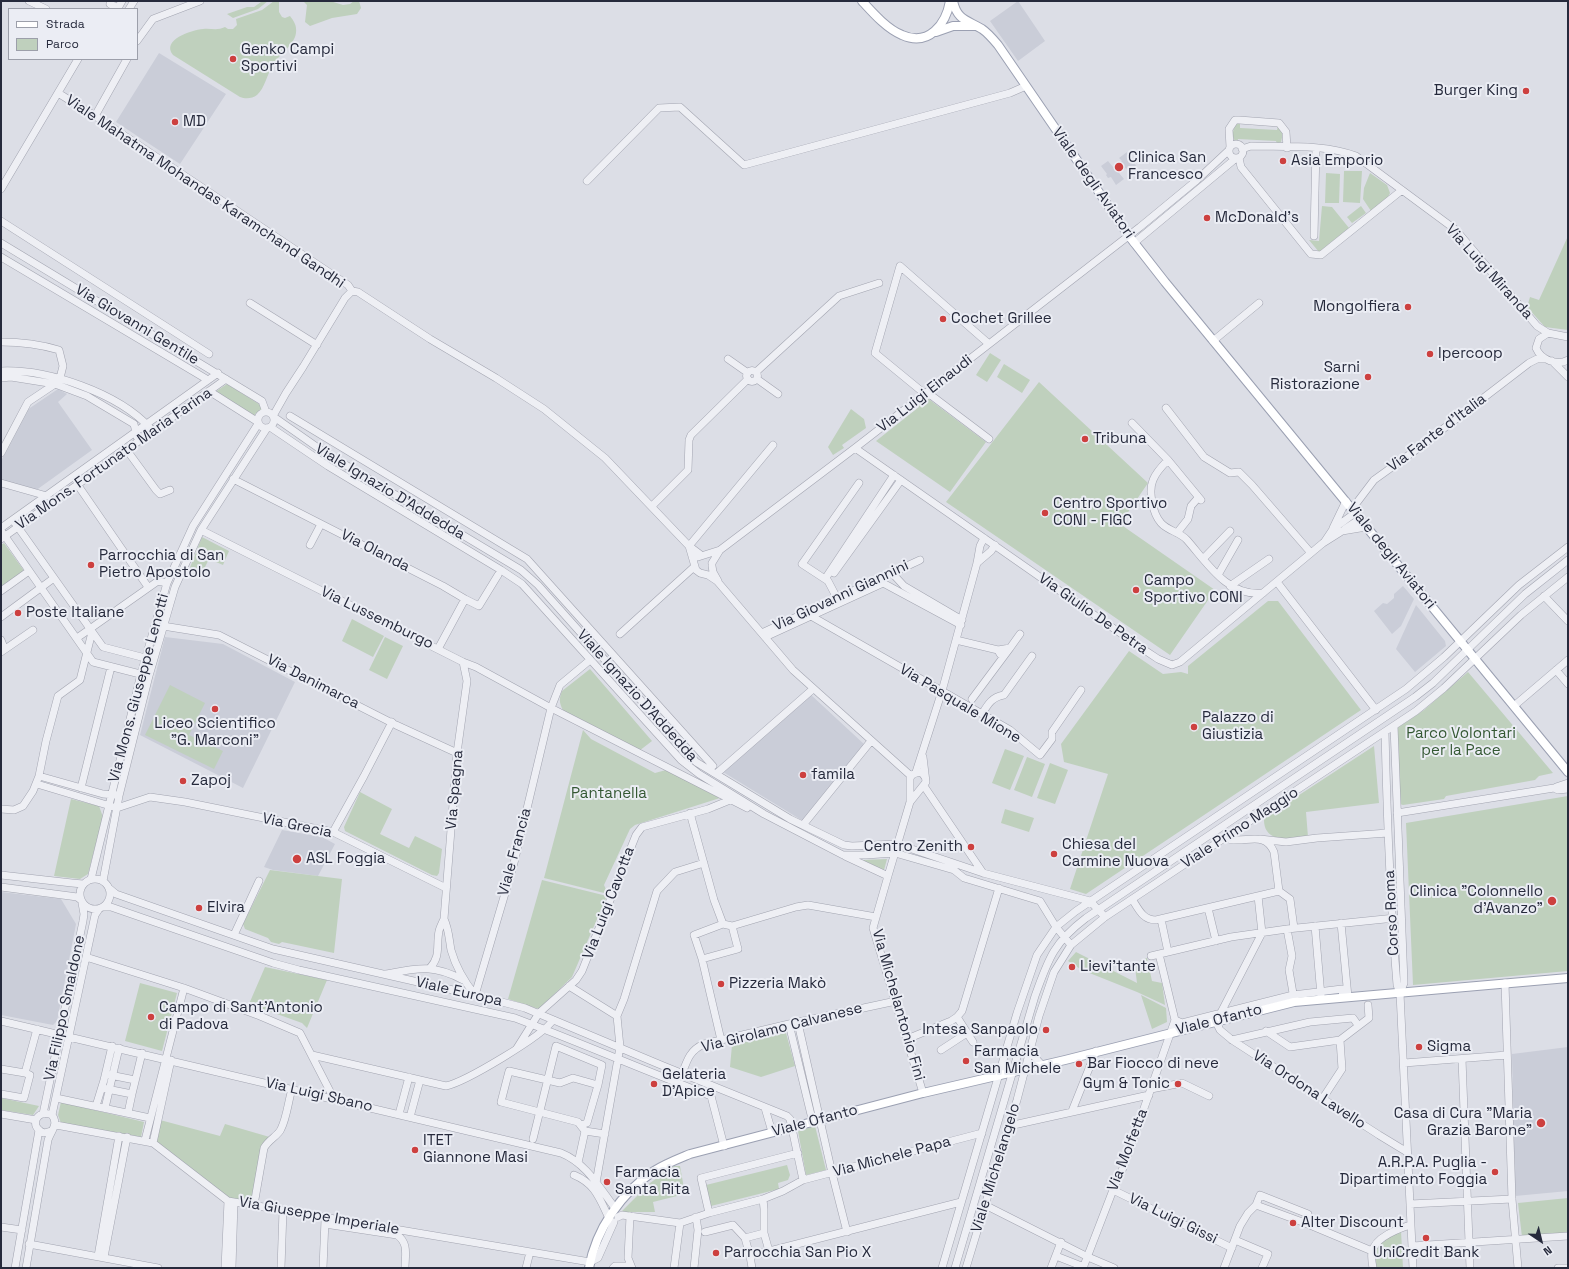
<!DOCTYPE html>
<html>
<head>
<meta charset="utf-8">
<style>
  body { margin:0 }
  #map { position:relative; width:1569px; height:1269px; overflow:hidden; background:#dcdee6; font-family:"Space Grotesk",sans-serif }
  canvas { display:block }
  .frame { position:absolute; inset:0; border:2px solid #262a3c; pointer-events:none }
  .legend { position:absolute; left:8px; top:8px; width:130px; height:52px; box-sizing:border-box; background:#ebedf4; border:1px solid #9c9faa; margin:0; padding:5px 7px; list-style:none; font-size:12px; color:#262a3c }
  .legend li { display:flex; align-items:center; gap:8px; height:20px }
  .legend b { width:20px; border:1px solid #9c9faa }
  .north { position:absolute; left:1521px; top:1221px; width:40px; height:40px; -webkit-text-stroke:3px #ebedf4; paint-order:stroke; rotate:145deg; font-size:11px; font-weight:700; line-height:16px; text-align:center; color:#262a3c }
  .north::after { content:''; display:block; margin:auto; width:14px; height:18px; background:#262a3c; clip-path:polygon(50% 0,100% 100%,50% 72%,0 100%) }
</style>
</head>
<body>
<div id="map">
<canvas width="1569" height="1269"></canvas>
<div class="frame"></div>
<ul class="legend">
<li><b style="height:5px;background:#fff"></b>Strada</li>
<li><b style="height:11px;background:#bfd0bd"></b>Parco</li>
</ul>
<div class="north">N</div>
</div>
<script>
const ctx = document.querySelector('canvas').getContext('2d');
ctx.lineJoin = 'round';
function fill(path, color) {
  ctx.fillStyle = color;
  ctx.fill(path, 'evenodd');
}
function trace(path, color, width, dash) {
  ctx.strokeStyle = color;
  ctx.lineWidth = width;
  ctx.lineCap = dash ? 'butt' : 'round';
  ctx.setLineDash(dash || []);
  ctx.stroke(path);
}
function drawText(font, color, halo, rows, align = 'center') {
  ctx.font = font + ' "Space Grotesk",sans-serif';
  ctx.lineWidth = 4;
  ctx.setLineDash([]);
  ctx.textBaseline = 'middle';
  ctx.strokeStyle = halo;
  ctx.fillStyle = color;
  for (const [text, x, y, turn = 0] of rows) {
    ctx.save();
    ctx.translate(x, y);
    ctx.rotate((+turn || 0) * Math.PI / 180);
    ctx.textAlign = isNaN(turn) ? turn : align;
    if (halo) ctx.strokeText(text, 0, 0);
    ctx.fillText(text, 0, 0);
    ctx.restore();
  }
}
const built = new Path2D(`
  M1018 1 1045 41 1018 61 990 21Z
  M159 53 226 94 180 164 116 122Z
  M1127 152 1137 167 1134 169 1135 171 1131 174 1126 168 1119 173 1124 179 1116 185 1111 177 1108 178 1106 175 1107 174 1101 166 1108 161 1113 167 1122 161 1119 158Z
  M58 389 67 394 58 402 92 450 35 491 1 480V461L27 410Z
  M1403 586 1414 599 1401 626 1392 634 1374 611 1383 603 1387 604 1394 598V594Z
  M1416 605 1445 641 1446 646 1415 672 1396 649Z
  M165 637 223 644 295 682 243 788 140 735Z
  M810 694 865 745 803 821 723 772Z
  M282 830 322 837 335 844 318 876 273 870 264 867Z
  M1 892 61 899 76 924 57 1021 53 1025 1 1015Z
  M1568 1047V1191L1515 1196 1512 1054Z`);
const green = new Path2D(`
  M268 1 258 9 233 18 227 14 247 7H254L261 2Z
  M274 1H279V12L282 17 285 18 290 16C294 21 297 26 296 33 294 46 279 54 273 65 267 74 265 88 257 95 252 99 245 99 240 97L173 55C161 40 191 30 203 29 211 28 217 31 225 27L228 29H233L237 25 236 19 262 10Z
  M299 1H330L343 5 350 4 354 1H359L361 8 357 14 332 18 310 26 305 22 307 5 304 2Z
  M1237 124H1240V128L1277 130 1278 126C1283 132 1283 135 1281 142L1277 144 1276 141 1238 139 1237 143C1231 138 1232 129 1237 124Z
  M1344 171H1362L1360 203 1343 202Z
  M1326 173 1340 174 1339 203H1325Z
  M1370 173 1387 185 1390 193 1388 197 1371 211 1363 199 1364 188Z
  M1322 206 1332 207 1349 228 1319 252 1309 240 1319 241Z
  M1361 206 1366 213 1352 223 1347 217Z
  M1568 236V330L1545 327 1527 307 1530 297 1539 300Z
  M990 353 1001 360 987 382 976 375Z
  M1004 364 1030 380 1022 393 997 377Z
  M1039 382 1148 483 1120 524 1215 590 1170 655 946 502Z
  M227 384 259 404 263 409 255 414V418L215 392Z
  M926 397 986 442 950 492 876 441 919 407 917 404Z
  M851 409 864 419 866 428 842 445 844 448 833 455 828 447Z
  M202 537 229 551 223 565 209 559 201 575 189 570Z
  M4 543 25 572 1 589V545Z
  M1268 601H1278L1361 710 1086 894 1070 889 1108 774 1064 762 1061 744 1129 651 1163 674 1181 672 1188 674V666Z
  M352 619 384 636 373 657 342 641Z
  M385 637 403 646 387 679 369 670Z
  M590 669 652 741 639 751 565 713C560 706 558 700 562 691Z
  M1468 672 1553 773 1539 776 1535 780 1446 796 1444 799 1403 805 1400 804 1397 728 1424 710Z
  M170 685 205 703 189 735 223 751 214 769 145 735Z
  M583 730 591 739 655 773 666 770 720 798 635 825 630 829 604 885 608 894 544 878Z
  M1374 746 1379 803 1306 812 1308 837C1290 839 1263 844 1264 818Z
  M1005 749 1024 756 1010 790 992 783Z
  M1027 757 1045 764 1032 797 1014 790Z
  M1050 763 1068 770 1055 804 1037 798Z
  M360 792 392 809 380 834 409 848 415 836 442 849 439 873 437 876 432 875 345 831 344 827Z
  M1568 796V971L1413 985 1406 823Z
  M71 799 99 806 103 817 88 874 80 879 54 876Z
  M1005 809 1034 818 1029 832 1001 823Z
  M887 859 884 870 862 860Z
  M270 870 342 879 334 953 282 942 279 944 271 942 268 938 245 929 243 924Z
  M542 880 607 896 572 977 539 1009 508 999Z
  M1076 952 1137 983 1135 967 1141 960 1147 958 1152 981 1162 983 1165 1005 1137 992 1082 970 1068 961Z
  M265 967 327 980 307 1028 302 1023 249 1004Z
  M140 983 177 993 162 1051 125 1041Z
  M1141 995 1166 1008 1167 1022 1152 1029Z
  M786 1033 795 1066 761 1077 730 1067 732 1045Z
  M1 1098 39 1106 33 1115 1 1110Z
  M61 1102 144 1122 141 1137 61 1123 58 1115Z
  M160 1120 220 1136 225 1124 273 1138 269 1140 254 1205 228 1201 153 1143Z
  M815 1126 826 1170 806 1175 798 1131Z
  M787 1165 790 1175 788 1180 778 1183 779 1189 711 1206 706 1185Z
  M674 1166H680L685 1194 653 1202 655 1212H621L650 1183Z
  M1568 1198V1233L1522 1237 1518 1203Z
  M1401 1231 1403 1268H1375C1373 1244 1380 1240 1401 1231Z`);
const minor = new Path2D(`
  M29 1 46 9
  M110 4 118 8 122 1
  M129 9 134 1
  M137 41 153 19 200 1
  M58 93 95 116 348 285 352 291 358 292 430 339 496 378 544 409 605 458 689 546 701 555
  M95 116 127 59
  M1229 151a7 7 0 1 1 14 0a7 7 0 1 1-14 0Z
  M1230 147 1229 129 1235 120H1239L1279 123 1286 132 1287 148
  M1242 149 1251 146C1285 147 1325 144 1356 156L1456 230 1537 326 1548 333
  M1239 158 1241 167 1311 254 1321 255 1402 190
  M587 181 659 108 680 107 744 165 1010 93 1026 86
  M1 189 78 59
  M1 221 209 354
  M1314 236 1316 148
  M1 243 262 401 266 412
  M1134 243 1235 159
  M1 257 208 380
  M250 303 317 345
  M1568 337 1548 333 1539 339 1536 348C1541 360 1557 366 1568 360
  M1213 341 1259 303
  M1 342C21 342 39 344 59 350L63 366 60 378 55 384 28 402 1 453
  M989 344 900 266 875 353 925 394 932 396 989 439
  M728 359 748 373
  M1552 361 1568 377
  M746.5 376a5.5 5.5 0 1 1 11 0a5.5 5.5 0 1 1-11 0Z
  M1 371C48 369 118 393 150 428
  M756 372 839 296 879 283
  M1 378 11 377 55 384 87 396 134 424 137 437
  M757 379 778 394
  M209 391 258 422
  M1166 408 1204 457 1230 473 1239 472 1252 485 1311 553
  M258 420a8 8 0 1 1 16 0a8 8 0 1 1-16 0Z
  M273 416 286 393 303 367 345 298 352 291
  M290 416 527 559 713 766
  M274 417 324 452 521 570 538 585 696 762 790 819 844 845 852 846 897 844 983 873 1090 901 1105 917
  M1132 423 1168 460 1201 500
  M270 427 328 466 501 570 522 584 681 760 699 774 764 814 843 855H866L895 853 954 870 964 878 1040 901 1056 927 1071 945
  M855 448 1146 651 1158 659 1172 665 1180 662 1323 543 1342 531 1366 527
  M126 449 156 490 160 494 170 490
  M1168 460C1162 466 1156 472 1153 480 1148 492 1153 514 1161 523 1168 531 1180 532 1187 540 1208 564 1228 597 1263 593
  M233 479 443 586 465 599 438 649
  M1 483 47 496
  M77 484 148 587
  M652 506 688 470 689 440 691 435 748 379
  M1352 509 1374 480 1413 452 1529 363 1537 359H1546
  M15 523 103 647 149 659
  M1 528 218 373
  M1333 528 1346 501
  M1345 529 1360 519
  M201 530 463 662 476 667 551 708 747 808
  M2 532 93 662 144 675
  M1177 533 1188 519 1191 506 1198 498
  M1 539 226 379
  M1325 541 1333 529 1355 513
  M310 545 321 524
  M689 546 696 570 700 573 708 575 717 581 793 670 911 776
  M689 546 773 445
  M698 557 720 550
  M1203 559 1230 531
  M712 563 720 550 855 448 1140 227 1197 180 1228 151
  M977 563 991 551 995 545
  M712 566 713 572 718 581
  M834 573 901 480
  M892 573 904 586 962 620
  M1218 575 1238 540
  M825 579 894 475
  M1277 582 1376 710
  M1230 586 1269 559
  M1 591 29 571
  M1544 596 1568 621
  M465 599 479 606 498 575
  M838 600 828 581 802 564 859 483
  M811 616 1010 730 1040 755 1052 739V732L1081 690
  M1 617 54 578
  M163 626 219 635 396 725 457 753
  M762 633 920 560
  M620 634 694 567
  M765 637 883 583 961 625
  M77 638 158 581 167 583
  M1 640 3 645 1 651
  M956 640 998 650 1000 654
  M1010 648 1020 634
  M1 652 33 630
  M1556 670 1568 684
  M972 699 1010 648 998 650
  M1514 706 1568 660
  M982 714C988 704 992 697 1004 695L1032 656
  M1394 726 1404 983 1400 993
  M1385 732C1387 817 1390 901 1397 985L1400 993 1413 1268
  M916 772 942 691 977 563 980 546 984 538
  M716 774 813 689
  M39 776 103 794 116 795
  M37 784 117 808 150 797 185 802 333 832 446 888
  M924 786 983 873
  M1556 787 1568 783
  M81 788 111 667
  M910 802 926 782 923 757
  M1 809 14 810 23 806 33 791 39 776 46 741 58 696 80 680 92 632
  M690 813 714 900 723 924
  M1397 813 1554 788 1558 790 1568 789
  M803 825 871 741
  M333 832 364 776 392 722
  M1225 838C1242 846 1264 828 1274 852L1279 891
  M1260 839 1286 842 1317 838 1388 833
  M845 856 888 876
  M1 875 72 883 83 884
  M80 894a15 15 0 1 1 30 0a15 15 0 1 1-30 0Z
  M91 879 141 674 167 583 193 526 258 424
  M103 881 119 796 149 676 175 587 201 530 267 428
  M1 887 70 896 77 897 81 900
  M110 889 116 894 273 949 475 995 525 1008 661 1065 787 1116 790 1119 803 1180
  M1258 896 1262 933 1216 1022 1220 1030 1232 1040 1379 1135 1407 1152
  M1132 899C1139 910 1143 920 1156 920L1279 891 1290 899 1294 928
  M104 907H111L273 963 299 970 515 1018C581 1043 646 1071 711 1096L724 1146
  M1208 908 1216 941
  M444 919C449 930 449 939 451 950 456 968 464 981 475 995
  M1161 919 1168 952
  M1341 923 1348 997
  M732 926 738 949 702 959 694 935 723 924 732 926 796 907 808 905 876 917
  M1315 926 1321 996
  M1287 929 1292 956 1289 970 1294 999
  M234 935 259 881
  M1151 956 1231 937 1287 929 1395 918
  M86 957 184 988 260 1016 300 1033 334 1099
  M702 959 721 1040
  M430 968C441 956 436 946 439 931 440 927 442 923 444 919L457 753 467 681 463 662
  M386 974C418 968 433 964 463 980
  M1505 983 1512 1199 1518 1268
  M569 986 617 1016 620 1047 596 1183
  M475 995 514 863 551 708 560 685 590 660
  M617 1016 624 999 657 891 675 872 704 863
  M957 1017 973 1042
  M1175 1020 1182 1023 1293 995 1342 989 1343 997
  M1 1021 561 1153C586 1163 599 1187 615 1208
  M798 1023 832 1173 847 1232
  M789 1024 813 1123
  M1266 1031 1290 1047 1340 1040 1369 1018 1368 1005
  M907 1039 951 1021 957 1017 962 1011 999 888
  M1232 1040 1310 1022 1353 1018 1358 1025
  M517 1048 539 1013 576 980 582 971 632 845 636 835 642 827 708 809 730 800
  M941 1050 967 1033
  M1030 1052 1042 1065
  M312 1055 446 1086C465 1082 543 1036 553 1020
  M1462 1059 1470 1268
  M1404 1063 1507 1055
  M1 1069 25 1073
  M682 1074C687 1060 690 1050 704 1044L789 1024 896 1001
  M110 1075 135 1080
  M102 1088 132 1094 142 1053
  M1151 1089 1182 1083 1209 1096
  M923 1093 873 928 888 876 910 802V778L912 775 918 772 922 773 925 777
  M1 1094 24 1098 30 1075 25 1073 37 1029
  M56 1098 150 1118
  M1323 1098 1342 1069 1340 1040
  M96 1106 104 1080 112 1046
  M105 1108 119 1048
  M765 1108 772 1132
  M1072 1111 1096 1051
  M128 1113 132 1094
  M1 1114 36 1120
  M43 1114 83 921 84 914 82 903
  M399 1114 409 1077
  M52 1115 95 915 99 909
  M410 1117 420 1080
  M56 1125 153 1143 228 1201 590 1262 598 1258 614 1222
  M581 1125 587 1123 598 1085 573 1078 560 1083 509 1071 501 1102 578 1122 585 1131
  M1009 1126 1149 1095
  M533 1139 556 1046 602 1065 598 1085
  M145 1140 184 988
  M153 1143 171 1060
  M578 1163 585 1131 605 1134
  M574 1175C594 1183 599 1197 608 1216
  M1113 1190 1232 1248
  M763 1199 764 1209V1233
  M1410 1204 1512 1199
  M254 1205 264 1148C269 1139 278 1136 281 1129 287 1117 288 1102 292 1089
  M985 1205 1088 1257 1114 1268
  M1256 1205 1305 1223 1372 1251
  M709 1213 701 1178 798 1153
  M630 1216 628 1258 632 1268
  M618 1217 622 1215 680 1223 709 1213 763 1199 783 1191 803 1180 982 1133
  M325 1224 397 1235C409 1243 405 1256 405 1268
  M1 1227 22 1230
  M705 1232 733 1225 745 1238
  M1235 1240 1268 1254 1262 1268
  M29 1244 158 1268
  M1412 1246 1568 1236
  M769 1251 764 1233 745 1238 750 1256 961 1202
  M98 1256 119 1136
  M750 1256 752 1268
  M1056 1256 1084 1267
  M104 1257 127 1137
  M15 1268 39 1130
  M26 1268 48 1140C51 1131 59 1124 52 1115 37 1108 28 1127 44 1133L51 1131
  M225 1268 228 1201
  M232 1268 234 1202
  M281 1268 283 1210
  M323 1268 325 1220
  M526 1268 530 1252
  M613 1268 615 1266H631
  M674 1268 680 1223
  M694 1268 698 1230 696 1217
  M942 1268 1017 1013 1037 955 1056 927 1076 911 1406 689 1444 657 1519 585 1568 547
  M955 1268 1035 996C1048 960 1053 943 1086 918L1415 697 1433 683 1525 594 1568 560
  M966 1268 1017 1100 1039 1016 1054 972 1071 945 1105 917 1416 711 1444 688 1521 615 1568 577
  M1051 1268 1061 1242
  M1083 1268 1113 1190 1123 1168 1175 1020 1159 954
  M1224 1268 1240 1226 1248 1213 1256 1205 1260 1195 1308 1214 1305 1223
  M1373 1268C1372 1263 1371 1257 1372 1252 1375 1237 1398 1229 1410 1225
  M1558 1268H1568`);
const major = new Path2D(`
  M862 1C873 13 887 29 902 35 929 47 946 24 950 1
  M953 1C957 20 967 20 982 29 988 33 993 39 998 45L1129 236 1165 282 1568 772
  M936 32 953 26H974
  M589 1268C596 1229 621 1193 654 1171 665 1164 678 1159 690 1154L923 1093 1065 1060 1294 1002 1568 978`);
const markers = [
  [233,59,4,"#cd403f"],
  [1526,91,4,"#cd403f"],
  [175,122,4,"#cd403f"],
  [1283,161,4,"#cd403f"],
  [1119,167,5,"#cd403f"],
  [1207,218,4,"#cd403f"],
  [1408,307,4,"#cd403f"],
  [943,319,4,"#cd403f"],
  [1430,354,4,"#cd403f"],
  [1368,377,4,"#cd403f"],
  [1085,439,4,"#cd403f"],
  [1045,513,4,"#cd403f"],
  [91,565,4,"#cd403f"],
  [1136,590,4,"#cd403f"],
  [18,613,4,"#cd403f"],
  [215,709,4,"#cd403f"],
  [1194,727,4,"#cd403f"],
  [803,775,4,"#cd403f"],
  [183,781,4,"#cd403f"],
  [971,847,4,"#cd403f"],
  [1054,854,4,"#cd403f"],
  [297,859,5,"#cd403f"],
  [1552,901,5,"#cd403f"],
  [199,908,4,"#cd403f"],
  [1072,967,4,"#cd403f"],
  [721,984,4,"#cd403f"],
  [151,1017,4,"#cd403f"],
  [1046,1030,4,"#cd403f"],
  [1419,1047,4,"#cd403f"],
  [966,1061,4,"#cd403f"],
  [1079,1064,4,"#cd403f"],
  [654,1084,4,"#cd403f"],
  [1178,1084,4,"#cd403f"],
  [1541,1123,5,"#cd403f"],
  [415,1150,4,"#cd403f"],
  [1495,1172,4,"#cd403f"],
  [607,1182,4,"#cd403f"],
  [1293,1223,4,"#cd403f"],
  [1426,1238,4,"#cd403f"],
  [716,1253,4,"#cd403f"]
];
const poiNames = [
  ["Genko Campi",241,50],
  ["Sportivi",241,67],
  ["Burger King",1518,91,"right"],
  ["MD",183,122],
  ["Clinica San",1128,158],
  ["Francesco",1128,175],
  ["Asia Emporio",1291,161],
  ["McDonald's",1215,218],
  ["Mongolfiera",1400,307,"right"],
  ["Cochet Grillee",951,319],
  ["Ipercoop",1438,354],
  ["Sarni",1360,368,"right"],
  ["Ristorazione",1360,385,"right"],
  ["Tribuna",1093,439],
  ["Centro Sportivo",1053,504],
  ["CONI - FIGC",1053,521],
  ["Parrocchia di San",99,556],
  ["Pietro Apostolo",99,573],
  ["Campo",1144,581],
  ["Sportivo CONI",1144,598],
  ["Poste Italiane",26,613],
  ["Palazzo di",1202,718],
  ["Giustizia",1202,735],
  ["Liceo Scientifico",215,724,"center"],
  ["\"G. Marconi\"",215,741,"center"],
  ["famila",811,775],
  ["Zapoj",191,781],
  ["Chiesa del",1062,845],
  ["Carmine Nuova",1062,862],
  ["Centro Zenith",963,847,"right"],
  ["ASL Foggia",306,859],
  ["Clinica \"Colonnello",1543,892,"right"],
  ["d'Avanzo\"",1543,909,"right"],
  ["Elvira",207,908],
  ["Lievi'tante",1080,967],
  ["Pizzeria Makò",729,984],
  ["Campo di Sant'Antonio",159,1008],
  ["di Padova",159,1025],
  ["Intesa Sanpaolo",1038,1030,"right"],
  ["Sigma",1427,1047],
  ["Farmacia",974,1052],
  ["San Michele",974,1069],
  ["Bar Fiocco di neve",1087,1064],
  ["Gelateria",662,1075],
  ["D'Apice",662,1092],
  ["Gym & Tonic",1170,1084,"right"],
  ["Casa di Cura \"Maria",1532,1114,"right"],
  ["Grazia Barone\"",1532,1131,"right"],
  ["ITET",423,1141],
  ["Giannone Masi",423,1158],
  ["A.R.P.A. Puglia -",1487,1163,"right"],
  ["Dipartimento Foggia",1487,1180,"right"],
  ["Farmacia",615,1173],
  ["Santa Rita",615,1190],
  ["Alter Discount",1301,1223],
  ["Parrocchia San Pio X",724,1253],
  ["UniCredit Bank",1426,1253,"center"]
];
const streetNames = [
  ["Viale degli Aviatori",1093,183,55],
  ["Viale Mahatma Mohandas Karamchand Gandhi",205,192,34],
  ["Via Luigi Miranda",1489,272,48],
  ["Via Giovanni Gentile",137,325,31],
  ["Via Luigi Einaudi",925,394,-38],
  ["Via Fante d'Italia",1437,433,-37],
  ["Via Mons. Fortunato Maria Farina",114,459,-35],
  ["Viale Ignazio D'Addedda",390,492,31],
  ["Via Olanda",375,551,27],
  ["Viale degli Aviatori",1391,556,51],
  ["Via Giovanni Giannini",841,596,-25],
  ["Via Giulio De Petra",1093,614,35],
  ["Via Lussemburgo",377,618,26],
  ["Via Danimarca",313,682,27],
  ["Via Mons. Giuseppe Lenotti",139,688,-75],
  ["Viale Ignazio D'Addedda",637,696,48],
  ["Via Pasquale Mione",960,704,31],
  ["Via Spagna",455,790,-85],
  ["Via Grecia",297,826,12],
  ["Viale Primo Maggio",1240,828,-33],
  ["Viale Francia",515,852,-75],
  ["Via Luigi Cavotta",609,903,-69],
  ["Corso Roma",1392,913,-93],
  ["Viale Europa",459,992,13],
  ["Via Michelantonio Fini",898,1005,74],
  ["Via Filippo Smaldone",65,1008,-78],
  ["Viale Ofanto",1219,1020,-14],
  ["Via Girolamo Calvanese",782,1028,-14],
  ["Via Ordona Lavello",1309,1090,33],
  ["Via Luigi Sbano",319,1095,13],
  ["Viale Ofanto",815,1121,-15],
  ["Via Molfetta",1128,1150,-69],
  ["Via Michele Papa",892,1157,-15],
  ["Viale Michelangelo",996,1168,-73],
  ["Via Giuseppe Imperiale",319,1216,10],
  ["Via Luigi Gissi",1173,1219,26]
];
const parkNames = [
  ["Parco Volontari",1461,734],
  ["per la Pace",1461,751],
  ["Pantanella",609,794]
];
fill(built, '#cacdd8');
fill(green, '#bfd0bd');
trace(minor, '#a2a4b0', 8);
trace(major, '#9ba0b2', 10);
trace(minor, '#eeeff4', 7);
trace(major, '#fff', 8);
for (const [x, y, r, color] of markers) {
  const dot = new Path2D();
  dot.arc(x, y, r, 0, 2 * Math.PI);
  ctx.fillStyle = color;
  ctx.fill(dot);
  trace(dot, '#ebedf4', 1.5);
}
drawText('15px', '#262a3c', '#ebedf4', poiNames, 'left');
drawText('15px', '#262a3c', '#ebedf4', streetNames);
drawText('15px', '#345833', '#ebedf4', parkNames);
</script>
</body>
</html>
